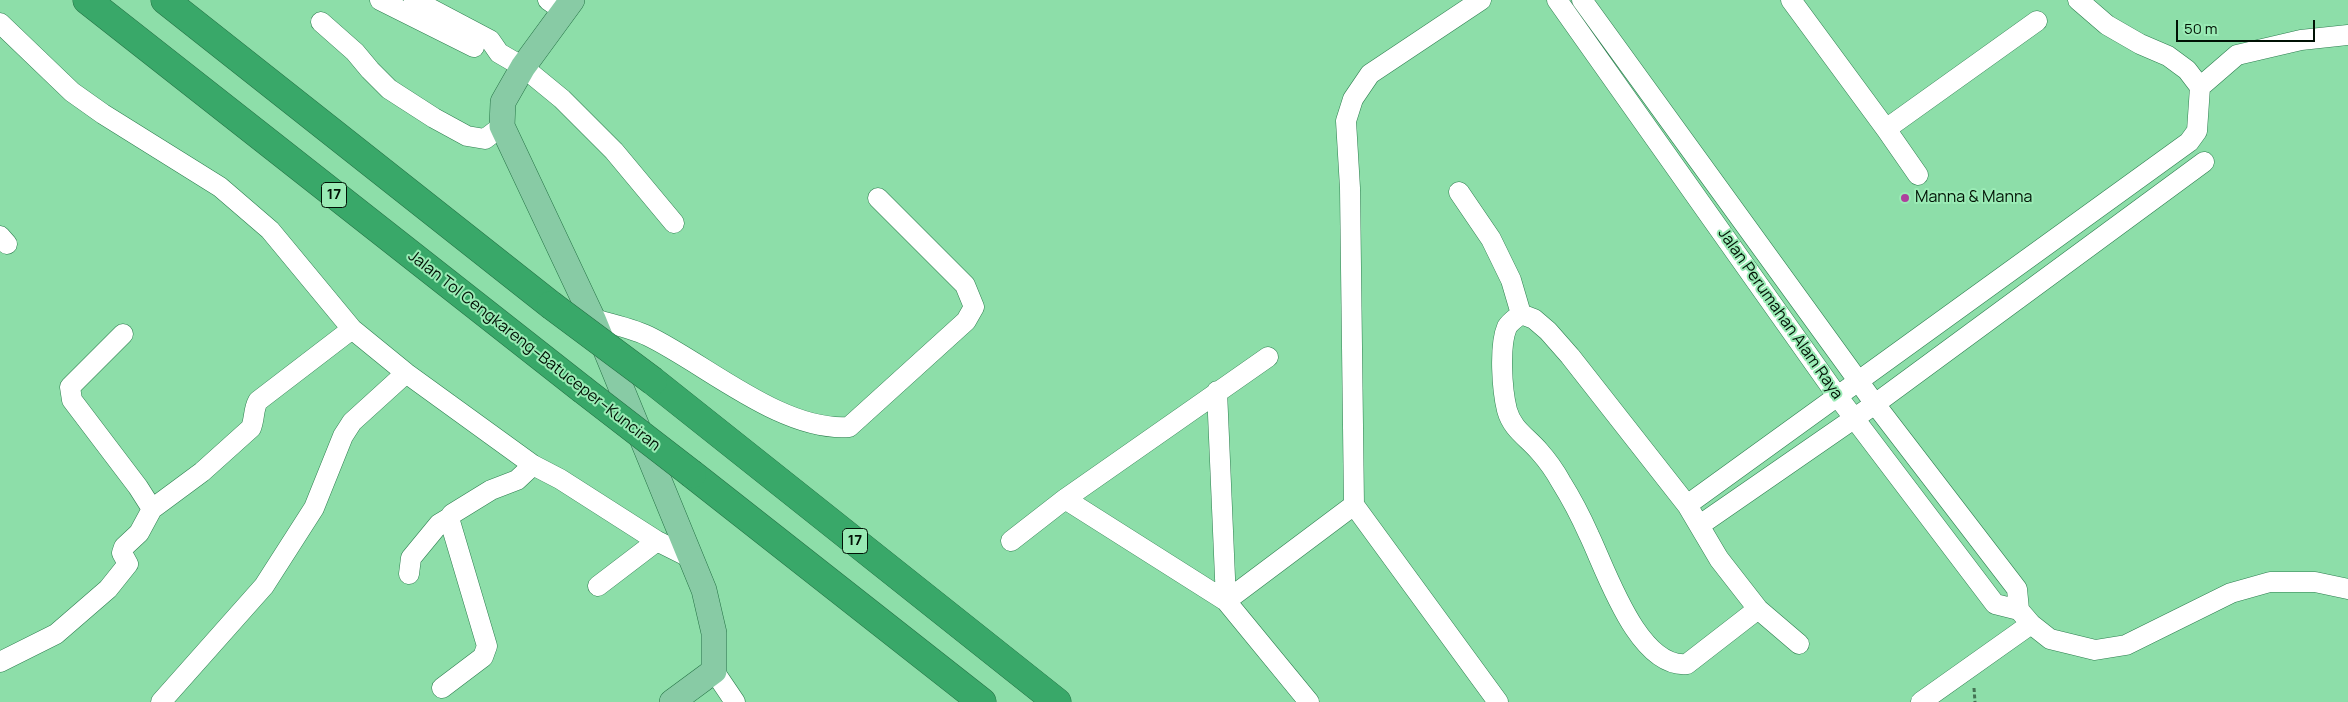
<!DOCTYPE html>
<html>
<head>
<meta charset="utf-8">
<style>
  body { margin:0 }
  #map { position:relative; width:2348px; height:702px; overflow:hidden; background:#8ddea9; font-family:Manrope,sans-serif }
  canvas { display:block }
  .scale { position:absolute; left:2176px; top:20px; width:139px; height:22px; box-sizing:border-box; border:2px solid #001104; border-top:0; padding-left:6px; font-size:15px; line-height:18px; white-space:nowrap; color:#001104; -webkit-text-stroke:4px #9aebb5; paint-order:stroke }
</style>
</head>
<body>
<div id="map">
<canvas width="2348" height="702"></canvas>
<div class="scale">50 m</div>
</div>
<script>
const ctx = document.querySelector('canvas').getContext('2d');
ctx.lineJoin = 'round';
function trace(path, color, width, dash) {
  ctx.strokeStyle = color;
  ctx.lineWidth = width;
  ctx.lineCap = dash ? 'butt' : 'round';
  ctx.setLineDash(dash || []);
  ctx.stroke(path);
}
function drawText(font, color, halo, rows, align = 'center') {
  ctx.font = font + ' Manrope,sans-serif';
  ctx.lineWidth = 4;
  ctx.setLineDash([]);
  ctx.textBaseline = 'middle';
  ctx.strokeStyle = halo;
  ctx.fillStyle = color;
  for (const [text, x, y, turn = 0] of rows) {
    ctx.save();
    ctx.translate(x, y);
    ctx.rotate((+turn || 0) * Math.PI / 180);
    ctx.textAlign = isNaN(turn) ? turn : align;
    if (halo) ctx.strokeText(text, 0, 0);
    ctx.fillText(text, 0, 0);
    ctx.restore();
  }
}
const path = new Path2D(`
  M1974 688 1975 702`);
const minor = new Path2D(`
  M380 0 474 47
  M414 0 490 40 499 53 523 67 562 99 614 151 674 223
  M548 0 564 11
  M1481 0 1370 74 1353 99 1346 121 1350 188 1354 505 1498 702
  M1557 0 1838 397 1995 604 2019 610
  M1582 0 1875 404 2017 589 2019 610 2031 624 2050 639 2095 650 2126 645 2231 593 2270 582H2315L2348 589
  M1791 0 1886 129 2037 21
  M2078 0 2107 25 2140 44 2168 56 2187 70 2200 87
  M321 22 355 52 370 70 389 89 434 118 467 136 485 139 502 126
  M0 23 72 92 103 114 220 187 270 230 352 329 406 373 533 465 560 479 657 541 689 557
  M1886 129 1918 175
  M1459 192 1491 239 1511 280 1521 314 1534 319 1548 331 1570 356 1687 505 1719 559 1758 609 1799 644
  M0 236 7 244
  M1521 314C1516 318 1510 322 1507 327 1499 346 1502 390 1507 410 1512 429 1527 437 1539 451 1547 460 1555 471 1561 482 1571 498 1581 517 1589 535 1606 570 1638 669 1687 664L1758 609
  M593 319C612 324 631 328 648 336 706 364 782 432 849 427L966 321 974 307 965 285 878 198
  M123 334 70 387 72 400 138 487 152 509
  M1217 391 1226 601 1309 702
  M1065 499 1226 601 1354 505
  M1687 505 2189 142 2197 131 2200 87 2237 55 2301 40 2348 35
  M1700 525 1875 404 2204 162
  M1011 541 1065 499 1268 357
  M409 574 411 558 439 524 449 518
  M598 586 657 541
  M0 662 56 634 108 589 128 564 122 553 124 547 139 533 152 509 202 472 251 428C255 418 253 410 258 401L352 329
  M714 671 735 702
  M442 688 483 657 487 646 449 518 452 514 491 490 517 480 533 465
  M161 702 264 586 314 508 343 436 352 422 406 373
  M1921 702 2031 624`);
const major = new Path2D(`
  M572 0 523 67 503 102 502 126 593 319 704 590 714 633V671L672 702`);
const highway = new Path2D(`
  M87 0 582 389
  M165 0 551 305
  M653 381 1057 702
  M692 474 982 702`);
const highwayBridge = new Path2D(`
  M551 305 653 381
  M582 389 692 474`);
const markers = [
  [1905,198,5,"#ae409d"]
];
const shields = [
  [334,195,25],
  [855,541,25]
];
const shieldNames = [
  ["17",334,195],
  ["17",855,541]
];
const poiNames = [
  ["Manna & Manna",1915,198]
];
const streetNames = [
  ["Jalan Perumahan Alam Raya",1780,314,55],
  ["Jalan Tol Cengkareng–Batuceper–Kunciran",534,351,38]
];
trace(minor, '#2d7e4f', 21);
trace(major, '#257346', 26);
trace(highway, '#257346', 29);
trace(path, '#447353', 3, [4, 2.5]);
trace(minor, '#fff', 20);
trace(major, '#88cba5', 25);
trace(highway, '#39a869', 28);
trace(highwayBridge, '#257346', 29, []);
trace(highwayBridge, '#39a869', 28);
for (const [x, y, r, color] of markers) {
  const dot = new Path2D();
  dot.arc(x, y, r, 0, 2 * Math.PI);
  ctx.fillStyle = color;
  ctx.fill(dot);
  trace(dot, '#9aebb5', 2);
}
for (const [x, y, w] of shields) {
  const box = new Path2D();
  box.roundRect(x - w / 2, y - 12.5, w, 25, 4);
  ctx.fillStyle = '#9aebb5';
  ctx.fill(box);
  trace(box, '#001104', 1);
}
drawText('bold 15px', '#001104', null, shieldNames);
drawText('16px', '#001104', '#9aebb5', poiNames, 'left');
drawText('16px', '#001104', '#9aebb5', streetNames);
</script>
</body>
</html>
